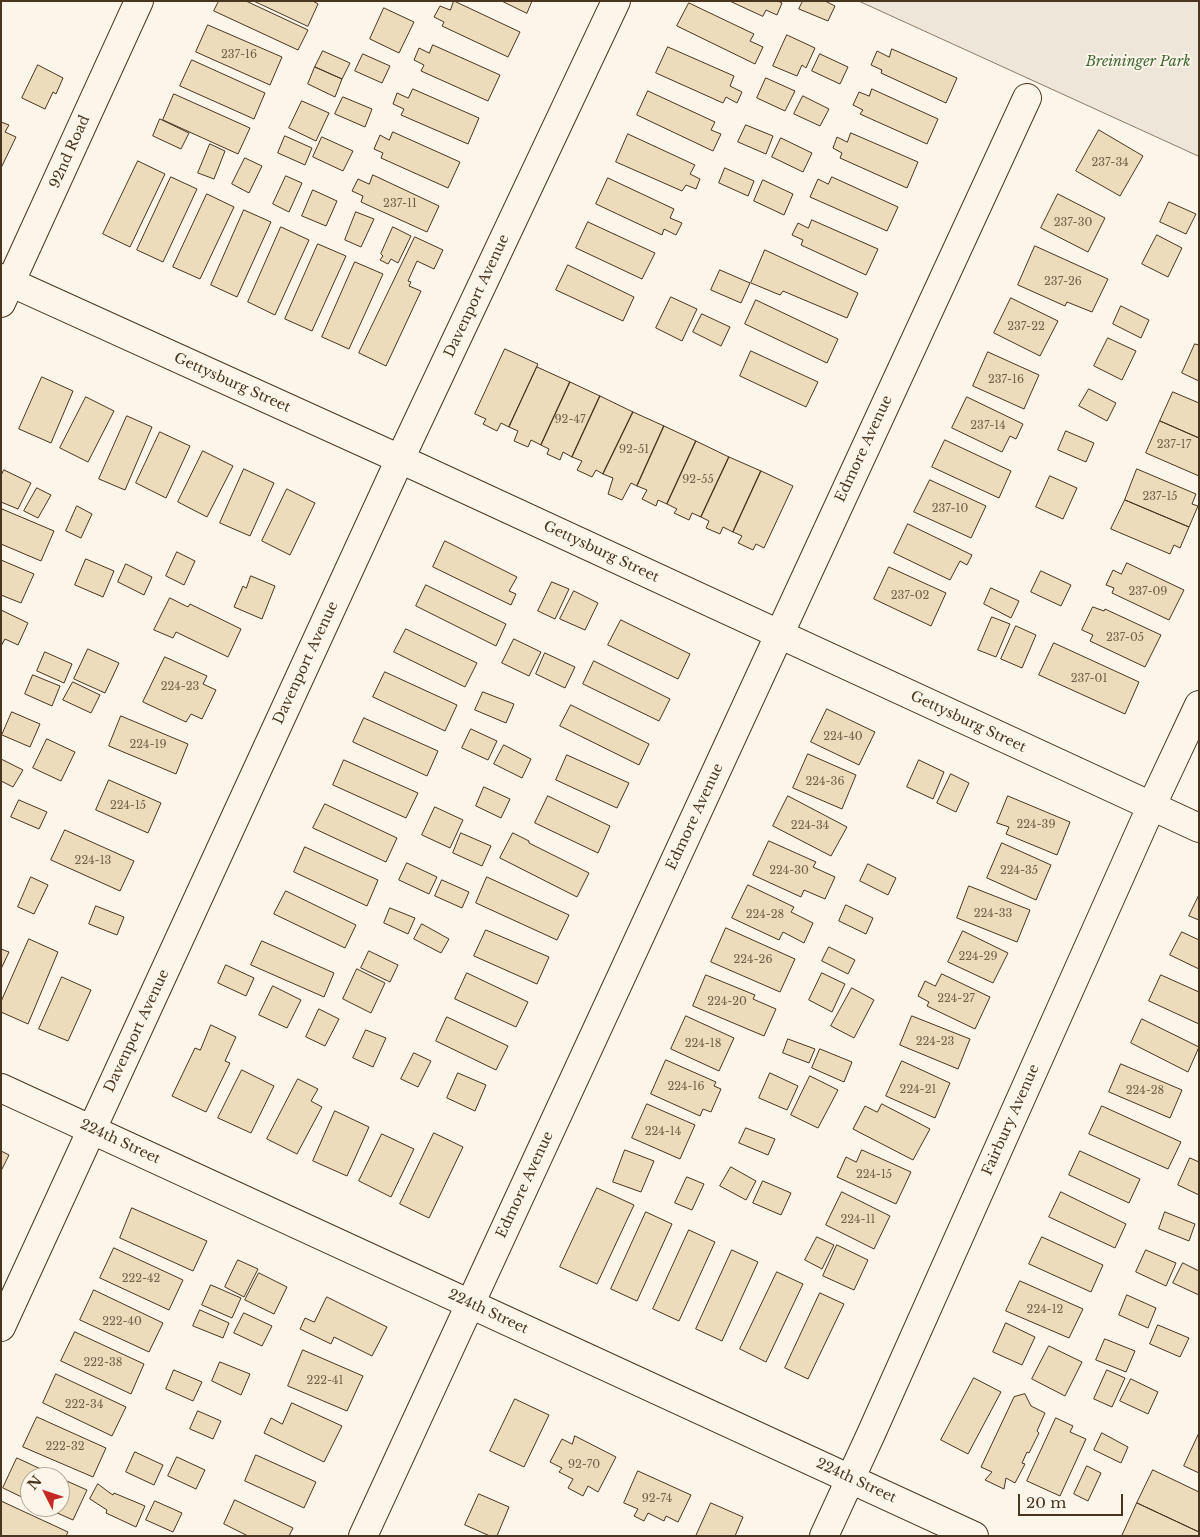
<!DOCTYPE html>
<html>
<head>
<meta charset="utf-8">
<style>
  body { margin:0 }
  #map { position:relative; width:1200px; height:1537px; overflow:hidden; background:#fbf6e9; font-family:"Libre Baskerville",serif }
  canvas { display:block }
  .frame { position:absolute; inset:0; border:2px solid #4a3520; pointer-events:none }
  .north { position:absolute; left:20px; top:1467px; width:50px; height:50px; box-sizing:border-box; background:#fbf6e9; border:1px solid #b4a999; border-radius:50%; rotate:311deg; font-size:14px; font-weight:700; line-height:20px; text-align:center; color:#4a3520 }
  .north::after { content:''; display:block; margin:auto; width:18px; height:22px; background:#c62828; clip-path:polygon(50% 0,100% 100%,50% 72%,0 100%) }
  .scale { position:absolute; left:1018px; top:1494px; width:105px; height:22px; box-sizing:border-box; border:2px solid #4a3520; border-top:0; padding-left:6px; font-size:15px; line-height:18px; white-space:nowrap; color:#4a3520; -webkit-text-stroke:4px #fbf6e9; paint-order:stroke }
</style>
</head>
<body>
<div id="map">
<canvas width="1200" height="1537"></canvas>
<div class="frame"></div>
<div class="north">N</div>
<div class="scale">20 m</div>
</div>
<script>
const ctx = document.querySelector('canvas').getContext('2d');
ctx.lineJoin = 'round';
function fill(path, color) {
  ctx.fillStyle = color;
  ctx.fill(path, 'evenodd');
}
function trace(path, color, width, dash) {
  ctx.strokeStyle = color;
  ctx.lineWidth = width;
  ctx.lineCap = dash ? 'butt' : 'round';
  ctx.setLineDash(dash || []);
  ctx.stroke(path);
}
function drawText(font, color, halo, rows, align = 'center') {
  ctx.font = font + ' "Libre Baskerville",serif';
  ctx.lineWidth = 4;
  ctx.setLineDash([]);
  ctx.textBaseline = 'middle';
  ctx.strokeStyle = halo;
  ctx.fillStyle = color;
  for (const [text, x, y, turn = 0] of rows) {
    ctx.save();
    ctx.translate(x, y);
    ctx.rotate((+turn || 0) * Math.PI / 180);
    ctx.textAlign = isNaN(turn) ? turn : align;
    if (halo) ctx.strokeText(text, 0, 0);
    ctx.fillText(text, 0, 0);
    ctx.restore();
  }
}
const green = new Path2D(`
  M859 1H1199V156Z`);
const building = new Path2D(`
  M219 1H246L308 30 298 50 214 11Z
  M254 1H313L318 4 308 26Z
  M454 1 520 32 508 57 442 26 444 22 434 17 440 6 450 10Z
  M502 1H532L527 13Z
  M730 1H778L782 3 777 15 766 10 763 16Z
  M803 1H825L835 6 828 21 799 9Z
  M689 3 754 34 750 41 763 47 755 64 677 26Z
  M384 8 414 22 399 53 370 39Z
  M208 25 282 57 270 85 196 52Z
  M787 35 815 48 806 68 802 65 797 76 773 66Z
  M433 45 500 75 488 101 421 71 424 65 414 60 419 48 429 53Z
  M668 47 734 76 730 86 742 92 737 103 726 97 723 103 656 73Z
  M892 49 957 78 946 103 881 73 882 70 871 65 877 51 889 57Z
  M323 51 350 63 342 79 315 67Z
  M363 54 390 66 382 83 355 71Z
  M820 54 848 67 840 84 812 71Z
  M192 60 265 93 254 119 180 86Z
  M38 65 63 78 56 94 53 92 45 109 22 98Z
  M315 67 342 79 335 97 308 84Z
  M766 78 795 91 785 111 757 98Z
  M413 89 479 118 468 144 401 115 404 109 393 104 397 93 408 98Z
  M872 89 938 119 927 144 860 114 863 110 853 105 859 92 869 96Z
  M648 91 715 122 711 130 721 134 713 151 637 115Z
  M174 94 250 128 238 154 163 120Z
  M803 96 829 109 820 126 794 114Z
  M343 97 372 109 365 127 335 114Z
  M302 101 329 113 316 141 289 128Z
  M160 119 189 133 181 149 153 136Z
  M1 122 9 125 5 132 16 137 1 168Z
  M746 125 773 136 766 154 738 142Z
  M1099 130 1143 156 1120 196 1076 171Z
  M393 132 460 162 448 188 381 158 383 153 374 149 380 135 389 140Z
  M851 133 918 162 907 188 840 158 842 153 833 148 837 137 847 142Z
  M628 134 695 165 690 174 700 179 696 189 686 185 682 191 616 162Z
  M285 136 312 148 305 165 278 153Z
  M322 137 353 151 343 171 313 157Z
  M781 138 812 153 803 172 772 157Z
  M210 144 225 151 214 179 198 173Z
  M245 158 262 166 249 193 232 184Z
  M138 161 165 174 130 247 103 234Z
  M725 168 754 181 748 196 719 183Z
  M373 175 439 206 427 232 361 202 363 196 352 191 358 179 369 184Z
  M286 176 302 183 289 212 273 204Z
  M171 177 197 189 163 262 137 250Z
  M832 177 898 207 887 231 810 197 818 179 828 184Z
  M608 178 674 209 670 218 682 223 676 235 664 229 662 235 596 204Z
  M763 180 793 194 784 215 754 201Z
  M313 190 337 201 326 226 302 216Z
  M207 194 234 207 200 279 173 267Z
  M1058 194 1105 218 1088 252 1041 228Z
  M1169 202 1196 214 1186 234 1160 222Z
  M244 210 271 222 237 297 211 285Z
  M356 212 374 219 361 247 345 240Z
  M812 220 878 249 866 275 801 245 803 240 792 235 798 223 808 228Z
  M588 222 655 253 642 279 576 248Z
  M281 227 309 240 275 315 248 302Z
  M393 227 411 236 398 263 391 259 388 264 380 260 383 256 381 254Z
  M1157 235 1182 248 1168 277 1142 264Z
  M415 237 443 250 434 269 417 261 408 281 411 282 409 286 421 291 386 366 359 353Z
  M318 244 346 256 312 331 285 319Z
  M1035 246 1108 279 1092 312 1067 302 1065 306 1018 285Z
  M765 250 858 293 847 318 783 291 780 295 751 283Z
  M355 262 383 274 349 349 322 337Z
  M568 265 634 297 623 321 556 290Z
  M720 270 750 283 741 303 711 290Z
  M671 297 697 309 682 341 656 328Z
  M1011 298 1058 321 1040 356 994 333Z
  M756 300 838 339 827 363 745 324Z
  M1121 306 1149 320 1141 338 1113 324Z
  M702 314 730 327 721 346 693 332Z
  M1108 338 1136 351 1122 380 1094 366Z
  M1195 344 1199 345V381L1182 373Z
  M505 349 538 364 509 427 501 423 497 431 483 424 486 419 475 414Z
  M751 351 818 382 806 407 740 376Z
  M988 352 1039 375 1024 409 973 386Z
  M537 367 570 382 541 445 531 440 528 447 514 441 518 431 509 427Z
  M42 377 73 391 51 443 19 429Z
  M570 382 600 396 572 457 563 452 560 460 547 454 549 449 541 445Z
  M1089 389 1116 403 1107 421 1079 406Z
  M1173 392 1199 403V438L1160 421Z
  M600 396 633 412 603 474 596 470 592 477 577 470 582 461 572 457Z
  M86 397 114 411 88 462 60 448Z
  M967 397 1023 424 1016 439 1010 436 1002 452 952 428Z
  M633 412 664 426 637 486 631 483 622 500 608 494 613 478 603 474Z
  M127 416 152 427 125 490 99 479Z
  M1160 421 1199 438V476L1146 453Z
  M664 426 696 441 667 504 658 500 656 506 642 499 647 490 637 486Z
  M1066 431 1094 443 1086 462 1058 450Z
  M160 432 190 446 166 498 136 483Z
  M945 440 1011 471 999 498 932 467Z
  M696 441 729 457 701 517 692 513 689 520 674 513 677 509 667 504Z
  M203 451 233 466 207 517 178 502Z
  M729 457 761 471 733 532 723 527 720 534 706 528 709 521 701 517Z
  M244 469 274 483 250 536 220 523Z
  M1137 469 1196 494 1192 504 1198 506 1189 527 1125 500Z
  M4 470 31 483 18 509 1 502V476Z
  M761 471 793 486 764 548 756 544 753 550 738 543 742 536 733 532Z
  M1050 476 1077 488 1063 519 1036 507Z
  M930 480 986 506 971 538 914 512Z
  M37 488 51 495 38 518 24 511Z
  M287 489 315 503 290 555 262 541Z
  M1125 500 1189 527 1180 548 1174 545 1170 554 1111 529Z
  M77 506 92 514 81 538 66 531Z
  M2 509 54 531 41 561 1 544Z
  M908 524 972 555 967 565 960 561 950 580 894 553Z
  M445 541 517 577 509 591 516 594 511 605 433 567Z
  M177 552 195 561 184 585 166 576Z
  M86 559 114 571 103 597 75 585Z
  M1 560 34 574 21 603 1 595Z
  M1127 563 1184 590 1169 620 1112 593 1114 588 1106 585 1113 570 1121 574Z
  M126 564 152 577 144 595 118 582Z
  M889 567 946 593 931 626 874 599Z
  M1041 571 1071 585 1061 606 1031 592Z
  M251 576 275 586 262 619 234 607 243 586 246 588Z
  M552 582 569 589 555 619 538 611Z
  M426 585 506 624 496 646 416 606Z
  M991 588 1019 601 1011 618 984 604Z
  M574 591 598 603 585 630 560 619Z
  M170 598 188 607 190 604 241 629 228 657 176 632 173 638 154 630Z
  M1093 607 1104 611 1105 609 1161 635 1145 667 1090 641 1093 635 1082 630Z
  M1 610 28 623 18 645 5 639 1 646Z
  M992 617 1010 624 996 657 978 650Z
  M621 620 690 654 678 679 608 645Z
  M1016 626 1036 635 1022 668 1001 659Z
  M406 629 477 663 465 687 394 652Z
  M514 639 541 652 529 676 502 663Z
  M1054 643 1139 682 1125 714 1039 675Z
  M88 649 119 663 105 693 74 679Z
  M45 652 72 664 64 683 37 671Z
  M545 653 575 667 565 688 536 674Z
  M165 657 207 676 203 684 216 690 202 719 191 714 186 722 143 702Z
  M594 661 670 699 659 721 583 684Z
  M385 672 457 705 445 731 373 697Z
  M33 675 60 686 52 706 25 694Z
  M73 682 100 695 91 713 63 700Z
  M483 692 514 704 506 723 475 710Z
  M571 705 649 744 639 765 560 726Z
  M827 709 875 732 859 765 811 742Z
  M12 712 40 724 30 747 2 735Z
  M121 716 188 744 176 774 109 746Z
  M364 718 438 751 427 776 353 742Z
  M471 729 497 741 488 760 462 748Z
  M47 739 75 752 61 781 33 768Z
  M504 745 531 759 522 778 494 764Z
  M808 754 856 775 842 809 793 788Z
  M567 755 629 783 617 808 556 780Z
  M1 759 23 770 13 787 1 781Z
  M344 760 418 793 406 818 333 785Z
  M919 760 944 772 933 799 907 787Z
  M951 774 969 783 956 812 937 803Z
  M109 780 161 803 148 833 96 810Z
  M484 787 510 799 501 818 476 806Z
  M548 796 610 826 598 853 535 823Z
  M788 796 847 827 831 856 773 826Z
  M1008 796 1070 822 1057 855 1006 834 1009 827 997 823Z
  M19 800 47 812 39 829 11 817Z
  M325 804 397 838 386 862 313 828Z
  M435 807 463 820 450 848 422 835Z
  M65 830 134 861 120 891 51 860Z
  M461 833 491 846 482 866 453 853Z
  M513 833 529 841V843L589 873 577 897 500 858Z
  M769 841 816 862 813 867 835 877 825 899 804 890 801 897 753 875Z
  M1002 843 1051 865 1036 900 987 878Z
  M305 847 378 880 367 906 294 872Z
  M407 863 437 877 429 894 399 880Z
  M868 864 896 878 888 895 860 881Z
  M31 877 48 885 34 914 18 907Z
  M487 877 569 915 557 940 476 903Z
  M442 880 469 892 462 908 435 896Z
  M748 885 794 907 791 912 813 923 804 943 783 932 779 940 732 918Z
  M969 886 1030 910 1017 942 957 918Z
  M286 891 356 925 345 948 274 914Z
  M1199 895V920L1189 916Z
  M846 905 873 918 866 934 839 921Z
  M96 906 124 917 117 935 89 924Z
  M390 908 415 918 408 934 384 923Z
  M422 924 449 939 441 953 414 939Z
  M726 928 795 959 780 992 711 962Z
  M486 930 549 957 537 984 474 956Z
  M963 931 1008 953 993 983 948 962Z
  M1182 932 1199 940V969L1170 955Z
  M29 939 58 952 28 1024 1 1012V1002Z
  M262 941 334 973 324 997 251 965Z
  M829 947 855 960 848 974 822 961Z
  M1 949 9 952 1 969Z
  M369 951 398 965 390 982 361 968Z
  M226 965 254 978 246 996 218 983Z
  M357 969 385 983 371 1013 343 999Z
  M467 973 528 1002 516 1027 455 999Z
  M822 973 845 984 832 1012 809 1000Z
  M942 974 990 997 975 1029 927 1006 929 1002 918 996 925 981 935 986Z
  M706 975 755 995 753 999 776 1009 764 1036 693 1006Z
  M1161 975 1199 992V1024L1149 1001Z
  M62 977 91 990 68 1041 39 1029Z
  M273 986 301 1000 287 1028 259 1015Z
  M852 988 874 1000 854 1038 831 1026Z
  M319 1009 339 1019 325 1046 306 1037Z
  M686 1016 734 1038 719 1071 671 1049Z
  M912 1016 970 1039 958 1069 900 1045Z
  M447 1017 508 1046 496 1070 436 1041Z
  M1142 1019 1199 1047 1188 1072 1131 1043Z
  M211 1025 236 1037 225 1061 230 1063 206 1112 172 1096 195 1048 200 1050Z
  M366 1030 386 1038 373 1067 353 1058Z
  M788 1039 815 1049 809 1063 783 1053Z
  M820 1049 852 1062 844 1082 812 1068Z
  M414 1053 431 1061 418 1087 401 1079Z
  M666 1060 716 1082 714 1086 721 1089 711 1112 703 1109 700 1116 651 1094Z
  M902 1061 950 1083 935 1118 886 1096Z
  M1121 1064 1182 1090 1170 1118 1109 1092Z
  M242 1070 274 1086 251 1133 218 1118Z
  M458 1073 486 1085 475 1111 447 1098Z
  M770 1073 798 1086 787 1110 759 1098Z
  M810 1076 838 1090 818 1128 791 1115Z
  M298 1079 318 1089 311 1101 322 1107 297 1154 267 1139Z
  M647 1104 695 1125 680 1159 632 1138Z
  M882 1104 930 1129 913 1160 853 1129 865 1106 877 1112Z
  M1102 1106 1181 1142 1168 1169 1089 1134Z
  M335 1111 369 1127 347 1176 313 1161Z
  M746 1128 775 1139 768 1155 739 1143Z
  M434 1133 463 1147 429 1218 400 1204Z
  M382 1134 414 1149 391 1197 359 1181Z
  M625 1150 654 1161 641 1192 613 1182Z
  M862 1150 911 1172 896 1204 837 1177 846 1157 856 1162Z
  M1 1151 9 1155 1 1171Z
  M1080 1151 1140 1179 1129 1203 1069 1175Z
  M1190 1158 1199 1162V1195L1178 1185Z
  M731 1167 756 1181 746 1200 720 1186Z
  M687 1177 704 1184 692 1210 675 1203Z
  M763 1181 791 1193 781 1215 753 1203Z
  M597 1188 634 1205 597 1284 560 1267Z
  M842 1192 890 1216 874 1249 826 1225Z
  M1061 1192 1126 1224 1115 1248 1049 1217Z
  M132 1208 207 1241 193 1271 120 1238Z
  M646 1212 672 1224 637 1301 611 1289Z
  M1165 1212 1195 1224 1189 1241 1159 1229Z
  M689 1230 715 1242 679 1321 653 1309Z
  M817 1237 834 1245 822 1269 805 1260Z
  M1042 1237 1103 1265 1091 1292 1029 1264Z
  M837 1245 868 1260 854 1290 823 1276Z
  M114 1248 183 1280 169 1310 100 1278Z
  M732 1250 758 1262 722 1341 696 1329Z
  M1146 1250 1176 1263 1166 1286 1136 1272Z
  M238 1260 258 1269 244 1297 225 1287Z
  M1183 1263 1199 1271V1295L1173 1283Z
  M777 1272 803 1284 766 1362 740 1349Z
  M259 1273 287 1287 274 1314 245 1300Z
  M1020 1281 1083 1309 1069 1338 1006 1311Z
  M211 1285 241 1298 232 1318 202 1305Z
  M94 1290 163 1323 149 1352 80 1320Z
  M820 1293 844 1304 808 1379 785 1368Z
  M1127 1295 1156 1308 1148 1328 1119 1315Z
  M327 1297 387 1327 372 1356 334 1337 331 1344 300 1329 305 1318 314 1322Z
  M200 1310 229 1323 223 1338 193 1326Z
  M244 1313 272 1326 262 1346 234 1333Z
  M1006 1323 1035 1337 1022 1365 993 1352Z
  M1158 1325 1189 1338 1180 1357 1150 1344Z
  M75 1332 144 1364 131 1394 61 1361Z
  M1105 1339 1135 1351 1126 1372 1096 1360Z
  M1049 1346 1082 1362 1065 1396 1032 1379Z
  M303 1350 363 1376 347 1411 288 1386Z
  M220 1362 250 1374 241 1395 212 1381Z
  M174 1370 202 1382 193 1401 166 1389Z
  M1107 1370 1125 1378 1112 1407 1094 1399Z
  M56 1374 126 1407 112 1436 43 1403Z
  M974 1378 1001 1392 968 1454 941 1440Z
  M1131 1379 1158 1392 1148 1414 1120 1401Z
  M1025 1394 1031 1406 1045 1413 1037 1431 1039 1433 1029 1453 1027 1452 1022 1463 1025 1464 1015 1483 1006 1478 1004 1489 985 1480 992 1472 981 1467 1014 1397Z
  M515 1399 549 1415 524 1467 490 1451Z
  M292 1403 342 1426 324 1462 264 1433 271 1418 282 1424Z
  M198 1411 221 1421 213 1439 190 1429Z
  M37 1417 106 1448 93 1477 23 1447Z
  M1056 1418 1073 1426 1070 1432 1086 1439 1060 1496 1027 1481Z
  M1102 1433 1128 1447 1121 1463 1094 1450Z
  M1199 1433V1473L1184 1466Z
  M575 1436 616 1457 598 1492 588 1486 583 1496 568 1488 573 1479 559 1472 562 1468 550 1462 562 1439 572 1444Z
  M135 1452 163 1465 154 1485 126 1472Z
  M256 1455 316 1482 304 1508 245 1481Z
  M177 1457 205 1470 196 1489 168 1476Z
  M17 1458 58 1477H30V1501L3 1488Z
  M1087 1466 1101 1473 1088 1501 1074 1494Z
  M1153 1470 1199 1492V1532L1137 1503Z
  M638 1471 691 1495 678 1522 666 1516 664 1521 648 1513 644 1521 634 1516 638 1509 624 1503Z
  M60 1478 87 1490 73 1520 44 1507H60Z
  M98 1484 110 1493 113 1495 114 1493 145 1506 136 1527 106 1513 107 1510 90 1499Z
  M479 1494 509 1507 497 1536H490L465 1525Z
  M235 1500 293 1528 289 1536H248L224 1524Z
  M1 1501 68 1532 66 1536H1Z
  M155 1501 182 1513 173 1532 146 1520Z
  M711 1503 743 1517 735 1536H696Z
  M1137 1503 1199 1532V1536H1122Z`);
const minor = new Path2D(`
  M1 278 400 459 1199 828
  M1 303 139 1
  M1 1088 974 1536
  M1 1327 400 459 616 1
  M363 1536 1027 98
  M824 1536 871 1434 1151 807 1199 705`);
const numberNames = [
  ["237-16",239,55],
  ["237-34",1110,163],
  ["237-11",400,204],
  ["237-30",1073,223],
  ["237-26",1063,282],
  ["237-22",1026,327],
  ["237-16",1006,380],
  ["92-47",570,420],
  ["237-14",988,426],
  ["237-17",1174,445],
  ["92-51",634,450],
  ["92-55",698,480],
  ["237-15",1160,497],
  ["237-10",950,509],
  ["237-09",1148,592],
  ["237-02",910,596],
  ["237-05",1125,638],
  ["237-01",1089,679],
  ["224-23",180,687],
  ["224-40",843,737],
  ["224-19",148,745],
  ["224-36",825,782],
  ["224-15",128,806],
  ["224-39",1036,825],
  ["224-34",810,826],
  ["224-13",93,861],
  ["224-30",789,871],
  ["224-35",1019,871],
  ["224-33",993,914],
  ["224-28",765,915],
  ["224-29",978,957],
  ["224-26",753,960],
  ["224-27",956,999],
  ["224-20",727,1002],
  ["224-23",935,1042],
  ["224-18",703,1044],
  ["224-16",686,1087],
  ["224-21",918,1090],
  ["224-28",1145,1091],
  ["224-14",663,1132],
  ["224-15",874,1175],
  ["224-11",858,1220],
  ["222-42",141,1279],
  ["224-12",1045,1310],
  ["222-40",122,1322],
  ["222-38",103,1363],
  ["222-41",325,1381],
  ["222-34",84,1405],
  ["222-32",65,1447],
  ["92-70",584,1465],
  ["92-74",657,1499]
];
const parkNames = [
  ["Breininger Park",1138,62]
];
const streetNames = [
  ["92nd Road",70,152,-66],
  ["Davenport Avenue",477,296,-65],
  ["Gettysburg Street",232,383,24],
  ["Edmore Avenue",864,449,-65],
  ["Gettysburg Street",601,552,25],
  ["Davenport Avenue",306,663,-65],
  ["Gettysburg Street",968,722,25],
  ["Edmore Avenue",695,817,-65],
  ["Davenport Avenue",137,1031,-65],
  ["Fairbury Avenue",1011,1120,-66],
  ["224th Street",120,1142,25],
  ["Edmore Avenue",525,1185,-65],
  ["224th Street",488,1312,25],
  ["224th Street",856,1481,25]
];
fill(green, '#ede6d9');
trace(green, '#887966', 1);
fill(building, '#ecdcbc');
trace(building, '#4a3520', 1);
trace(minor, '#4a3520', 30);
trace(minor, '#fbf6e9', 28);
drawText('11px', '#725f47', null, numberNames);
drawText('italic 14px', '#436837', '#fbf6e9', parkNames);
drawText('14px', '#4a3520', '#fbf6e9', streetNames);
</script>
</body>
</html>
